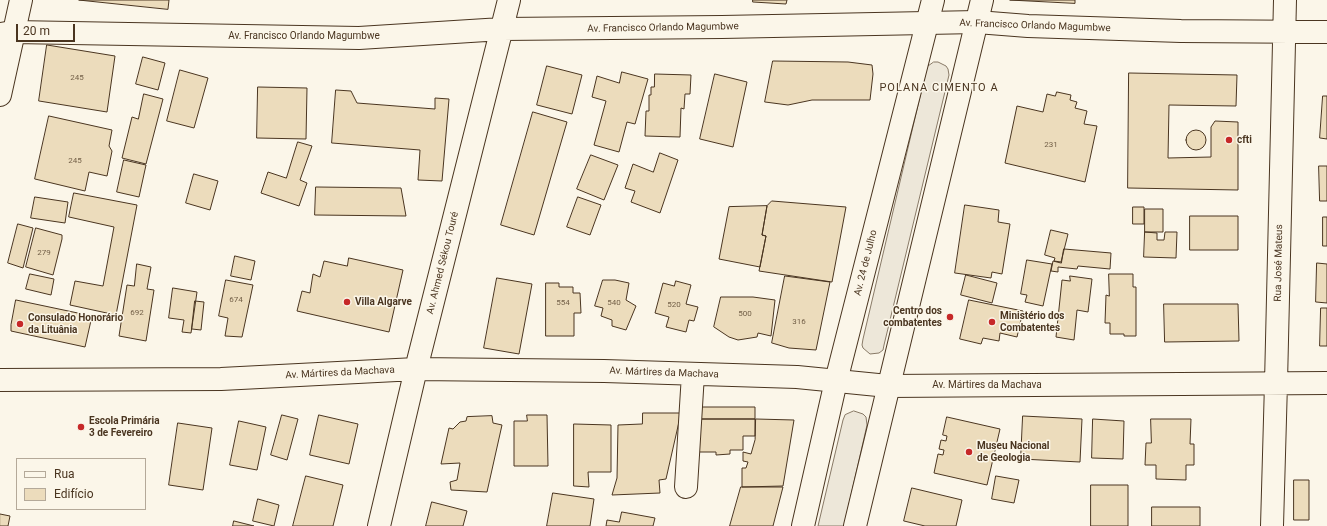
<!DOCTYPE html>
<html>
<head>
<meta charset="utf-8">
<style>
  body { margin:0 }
  #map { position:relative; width:1327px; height:526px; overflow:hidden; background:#fbf6e9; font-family:Roboto,sans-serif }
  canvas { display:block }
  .legend { position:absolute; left:16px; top:458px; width:130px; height:52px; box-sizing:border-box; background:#fbf6e9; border:1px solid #b4a999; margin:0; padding:5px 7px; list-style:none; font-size:12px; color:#4a3520 }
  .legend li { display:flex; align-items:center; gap:8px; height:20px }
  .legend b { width:20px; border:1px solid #b4a999 }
  .scale { position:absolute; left:16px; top:24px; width:59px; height:18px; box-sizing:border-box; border:2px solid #4a3520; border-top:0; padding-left:5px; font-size:12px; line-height:14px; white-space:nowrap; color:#4a3520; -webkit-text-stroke:3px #fbf6e9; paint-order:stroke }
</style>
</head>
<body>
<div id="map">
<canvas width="1327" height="526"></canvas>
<ul class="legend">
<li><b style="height:5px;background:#fbf6e9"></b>Rua</li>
<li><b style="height:11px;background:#ecdcbc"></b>Edifício</li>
</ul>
<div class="scale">20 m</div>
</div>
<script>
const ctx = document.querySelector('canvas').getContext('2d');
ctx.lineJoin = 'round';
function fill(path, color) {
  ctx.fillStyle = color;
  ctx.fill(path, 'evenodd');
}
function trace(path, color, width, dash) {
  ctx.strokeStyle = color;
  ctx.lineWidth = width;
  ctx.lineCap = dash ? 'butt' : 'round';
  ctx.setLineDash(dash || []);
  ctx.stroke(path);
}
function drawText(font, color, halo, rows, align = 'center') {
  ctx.font = font + ' Roboto,sans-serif';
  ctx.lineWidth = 3;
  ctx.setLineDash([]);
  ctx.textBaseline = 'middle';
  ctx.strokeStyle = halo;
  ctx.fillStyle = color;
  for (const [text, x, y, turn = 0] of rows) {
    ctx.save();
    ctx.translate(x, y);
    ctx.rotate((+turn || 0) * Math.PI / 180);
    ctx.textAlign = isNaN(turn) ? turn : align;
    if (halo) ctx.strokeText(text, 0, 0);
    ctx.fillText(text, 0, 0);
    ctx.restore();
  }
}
const parking = new Path2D(`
  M934 62H938L946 66 948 69 949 75 884 345 883 350 879 353 870 354 863 348 862 345 863 339 927 67Z
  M854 411 863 414 866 417 867 425 844 526H818L843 420 845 415Z`);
const building = new Path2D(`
  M79 0H169L168 9Z
  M753 0H787L786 4 753 2Z
  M1010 0H1075V3Z
  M47 45 115 56 107 112 39 101Z
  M143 57 165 63 158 90 136 84Z
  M773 61 848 62 872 65 873 74 870 100H812L788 105 765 102Z
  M547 66 582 75 572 114 537 105Z
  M180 70 208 78 194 128 167 121Z
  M622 72 648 79 635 124 627 122 619 152 594 145 606 101 592 97 597 76 619 83Z
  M1129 73 1237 75 1236 106 1169 105 1168 158 1211 157V127L1215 121 1238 122V190L1128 188Z
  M655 74 691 75 690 94H685L684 109 681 108 680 137 645 136 646 111H649V95H651V87H654Z
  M715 74 747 82 733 147 700 139Z
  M258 87 307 88 306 139 257 138Z
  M336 90 351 91 357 103 435 109V98L449 99 442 181 418 180 420 150 332 143Z
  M1057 92 1071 95 1070 100 1077 102 1075 108 1087 111 1084 124 1097 126 1085 182 1005 163 1017 106 1043 112 1047 94 1055 96Z
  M144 94 163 99 146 164 122 158 132 117 138 119Z
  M1323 96H1327V139L1320 138Z
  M533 112 567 122 534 235 501 225Z
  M49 116 112 130 109 146 112 151 107 176 89 172 85 191 35 179Z
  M1186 140a10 10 0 1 1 20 0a10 10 0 1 1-20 0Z
  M298 142 312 146 300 180 307 183 299 206 261 193 268 172 286 178Z
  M660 153 678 160 660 213 631 202 635 191 625 188 633 164 653 172Z
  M591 155 618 165 604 200 577 189Z
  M124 160 146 165 139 197 117 192Z
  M1319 166H1327V201H1320Z
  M194 174 218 181 210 210 186 203Z
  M316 187 401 188 406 216 315 215Z
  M74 193 137 205 116 315 70 305 75 281 103 286 114 227 69 217Z
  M35 197 68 202 65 223 31 218Z
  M578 197 601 205 590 235 567 227Z
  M772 201 846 207 832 282 759 271 766 236 762 235 767 206Z
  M965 205 999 210 998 222 1010 224 1002 274 992 272 991 278 955 273Z
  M767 206 762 235 766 236 760 267 719 259 729 207Z
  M1133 207H1144V224H1133Z
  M1145 209H1163V232H1145Z
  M1190 216H1238V250H1190Z
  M1323 217H1327V246H1323Z
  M18 224 33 228 23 268 8 263Z
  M36 228 62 235V239L53 275 26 267Z
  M1051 230 1068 234 1061 262 1054 261 1055 258 1045 255Z
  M1145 232 1157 233V240H1164L1165 232H1177L1176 258 1144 257Z
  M1064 249 1111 253 1110 269 1078 266 1077 269 1058 267V272L1051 271 1053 261 1061 263Z
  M235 256 255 261 251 280 231 276Z
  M349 258 403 270 389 332 297 311 302 291 310 293 313 274 320 277 324 261 347 266Z
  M1027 260 1052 264 1043 306 1025 302 1027 295 1021 294Z
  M1317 263 1327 264V303L1316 302Z
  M137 264 151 267 147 289 154 290 146 341 119 336 127 285 134 286Z
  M30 274 54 279 51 295 26 289Z
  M1109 274H1133V287H1136V336H1124V334H1110V323H1105L1106 295 1109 296Z
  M966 275 997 283 992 303 961 295Z
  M785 276 830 282 816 350 789 348 772 343Z
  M1070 276 1092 279 1088 312 1077 310 1074 340 1056 337 1062 280 1070 281Z
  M497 278 532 284 519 354 484 348Z
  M226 280 253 285 242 337 225 336 228 318 219 316Z
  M603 280H615L629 283 626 300 636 306 626 330 612 326V320L601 316 603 308 595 306Z
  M676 281 691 285 686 304 698 307 694 321 689 320 686 332 666 327 669 317 655 313 663 283 674 286Z
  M546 283H559V287H573V293H580L581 313H574V336H546Z
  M173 288 197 292 191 333 182 332 184 320 169 318Z
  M721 297H753L775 300 771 336 758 333 757 337 738 340 729 337 714 327Z
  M16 300 92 316 85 347 11 331V325Z
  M969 300 1023 311 1017 337 1000 333 999 341 983 338 981 344 960 339Z
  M195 301 204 302 201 330 192 329Z
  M1164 304H1238L1239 341 1165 342Z
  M1321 308H1327V346H1320Z
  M693 407H755V419H693Z
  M643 413H681L666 479 659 480 660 493 612 495 617 478 618 425 642 424Z
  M282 415 298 419 287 460 271 455Z
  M319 415 358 424 349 464 310 455Z
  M527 415H547L548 466H514V421H527Z
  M492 416 493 423 502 425 487 492 451 490 450 482 457 480 460 463 441 464 449 428 453 429 460 422 466 421 467 417Z
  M1023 416 1082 419 1080 462 1021 459Z
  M947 417 1000 429 987 485 934 473 938 454 943 455 944 450 939 449 941 440 946 441 947 436 943 435Z
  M693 419H755V436H743V450H730V454L716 455V452H693Z
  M756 419 794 420 783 486 742 487V468H746L748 462 743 461V452L751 454 755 440Z
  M1093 419 1124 421 1123 459 1092 458Z
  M1151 419H1191L1190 444H1194V465H1186V480L1156 479V465H1145L1146 443H1151Z
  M239 421 266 427 257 470 230 465Z
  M178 423 212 428 203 490 169 485Z
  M574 424 611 425V472H588L589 487 574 486Z
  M306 476 343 485 333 526H293Z
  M996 476 1019 480 1014 503 992 499Z
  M1294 480H1309V520H1294Z
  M1091 485H1128V526H1091Z
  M741 487H783L773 526H730Z
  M912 488 962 500 956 526H925L904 521Z
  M553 493 594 499 590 526H547Z
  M258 499 279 505 274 526 253 521Z
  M432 502 467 511 463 526H426Z
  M1152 507H1200V526H1152Z
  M622 512 655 518 653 526H606L607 520 619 522Z
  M0 514 10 516 8 526H0Z
  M234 521 254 526H233Z`);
const minor = new Path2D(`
  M0 34 14 32 359 38 502 29 722 27 977 22 1028 26 1181 31 1327 32
  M0 380 221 379 416 369 604 371 797 377 888 386 1327 383
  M686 487 693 374
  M379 526 416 369 509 0
  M1272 526 1276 383 1285 0`);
const major = new Path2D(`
  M0 95 21 0
  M803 526 836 381 933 0
  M855 526 982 0`);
const markers = [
  [1229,140,4,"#c62828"],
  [347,302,4,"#c62828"],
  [950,317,4,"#c62828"],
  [992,322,4,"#c62828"],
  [20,324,4,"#c62828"],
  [81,427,4,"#c62828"],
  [969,452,4,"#c62828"]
];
const numberNames = [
  ["245",77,78],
  ["231",1051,145],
  ["245",75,161],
  ["279",44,253],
  ["674",236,300],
  ["554",563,303],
  ["540",614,303],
  ["520",674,305],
  ["692",137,313],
  ["500",745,314],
  ["316",799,322]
];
const streetNames = [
  ["Av. Francisco Orlando Magumbwe",1035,26,2],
  ["Av. Francisco Orlando Magumbwe",663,28,-1],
  ["Av. Francisco Orlando Magumbwe",304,36],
  ["Av. Ahmed Sékou Touré",443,263,-76],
  ["Av. 24 de Julho",866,263,-76],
  ["Rua José Mateus",1279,263,-89],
  ["Av. Mártires da Machava",340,373,-3],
  ["Av. Mártires da Machava",664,373,2],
  ["Av. Mártires da Machava",987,385]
];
const poiNames = [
  ["cfti",1237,140],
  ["Villa Algarve",355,302],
  ["Centro dos",942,311,"right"],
  ["combatentes",942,323,"right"],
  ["Ministério dos",1000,316],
  ["Combatentes",1000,328],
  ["Consulado Honorário",28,318],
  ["da Lituânia",28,330],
  ["Escola Primária",89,421],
  ["3 de Fevereiro",89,433],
  ["Museu Nacional",977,446],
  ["de Geologia",977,458]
];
const neighbourhoodNames = [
  ["POLANA CIMENTO A",939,88]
];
fill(parking, '#ede7d9');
trace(parking, '#887966', 1);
fill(building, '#ecdcbc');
trace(building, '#4a3520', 1);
trace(minor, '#4a3520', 24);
trace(major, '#4a3520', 24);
trace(minor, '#fbf6e9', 22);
trace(major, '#fbf6e9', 22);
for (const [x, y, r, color] of markers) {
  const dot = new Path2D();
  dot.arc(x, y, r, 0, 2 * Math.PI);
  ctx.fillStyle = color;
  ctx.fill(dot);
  trace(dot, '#fbf6e9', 1.5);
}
drawText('8px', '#725f47', null, numberNames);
drawText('10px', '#4a3520', '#fbf6e9', streetNames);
drawText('bold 10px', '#4a3520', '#fbf6e9', poiNames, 'left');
ctx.letterSpacing = '1px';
drawText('11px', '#4a3520', '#fbf6e9', neighbourhoodNames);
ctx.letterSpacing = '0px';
</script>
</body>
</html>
